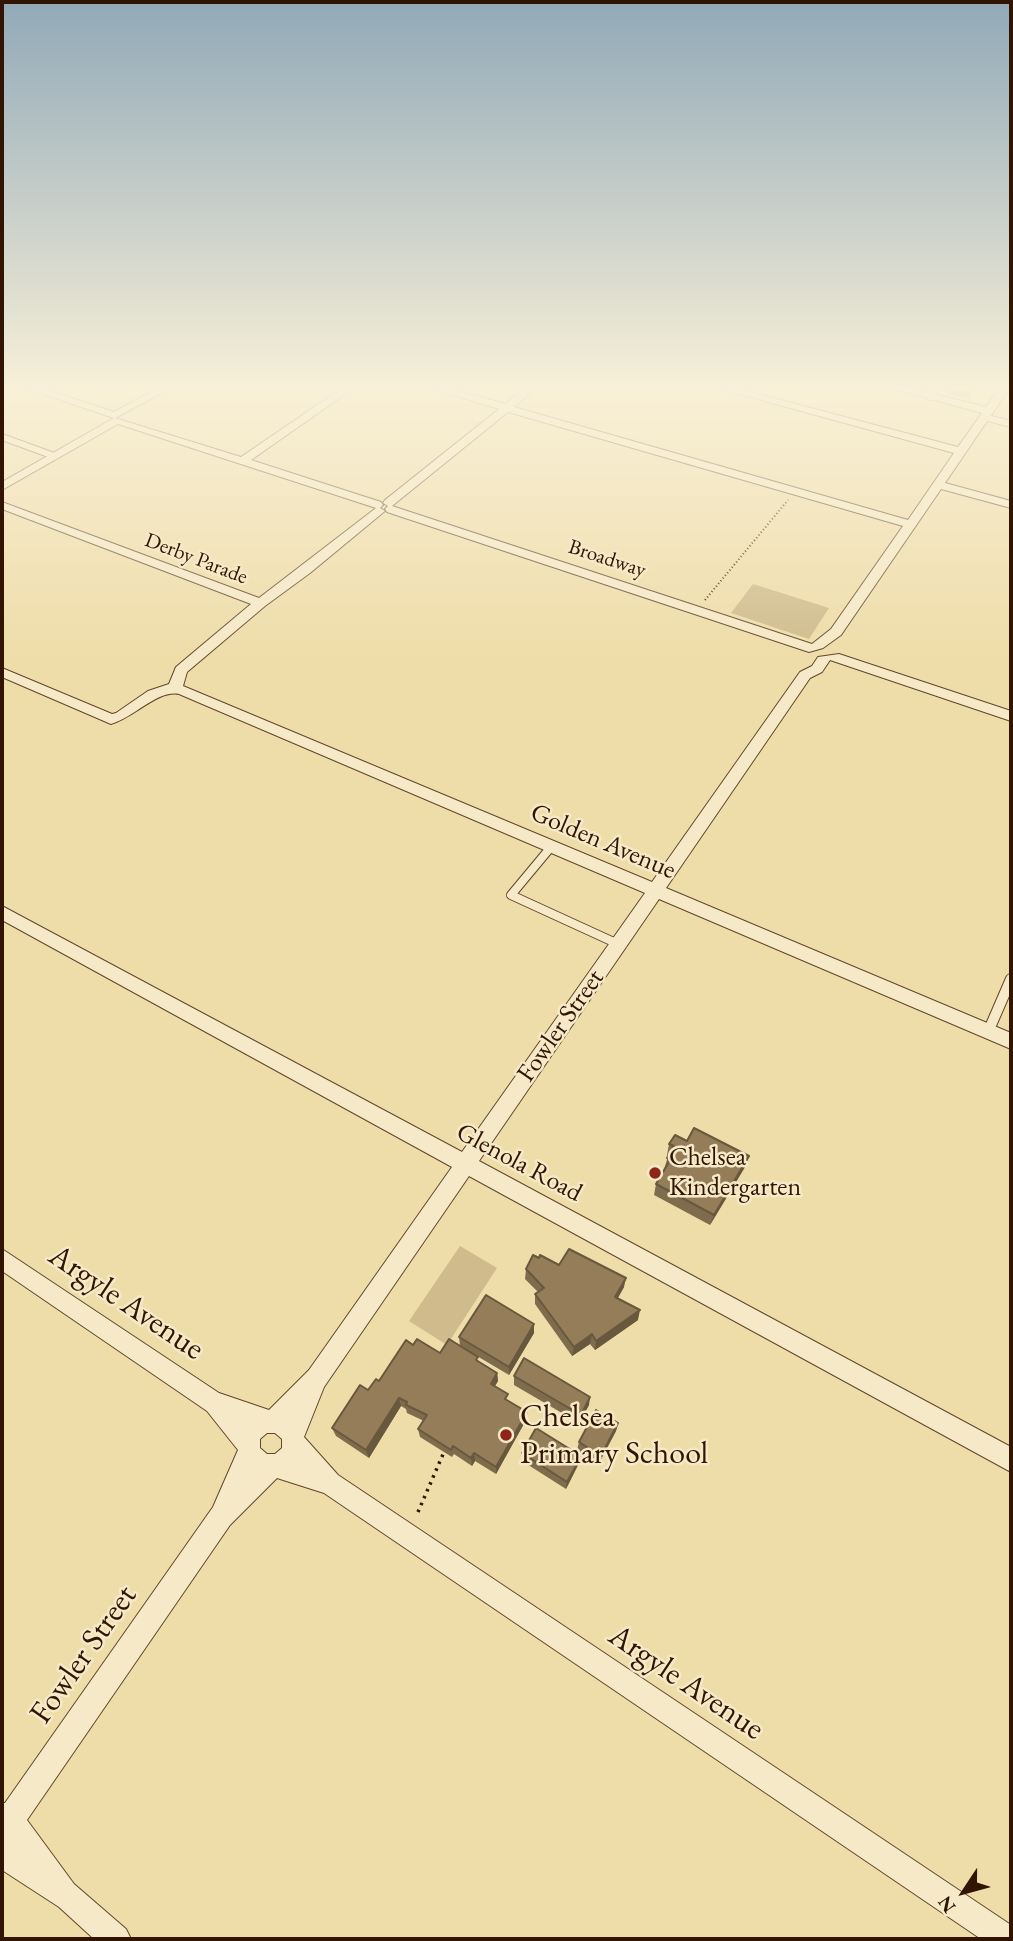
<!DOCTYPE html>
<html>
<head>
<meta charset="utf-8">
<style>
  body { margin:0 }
  #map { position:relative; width:1013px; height:1941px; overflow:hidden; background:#efdda9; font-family:"EB Garamond",serif }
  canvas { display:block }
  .frame { position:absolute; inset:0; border:4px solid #311401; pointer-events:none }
  .north { position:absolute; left:929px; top:1857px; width:70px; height:70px; -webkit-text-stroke:5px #f5e9c7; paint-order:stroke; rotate:234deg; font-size:19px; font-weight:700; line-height:28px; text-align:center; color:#311401 }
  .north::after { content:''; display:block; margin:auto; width:24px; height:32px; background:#311401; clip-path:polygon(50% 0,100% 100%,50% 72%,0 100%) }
</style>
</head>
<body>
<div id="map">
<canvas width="1013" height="1941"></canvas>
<div class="frame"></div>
<div class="north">N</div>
</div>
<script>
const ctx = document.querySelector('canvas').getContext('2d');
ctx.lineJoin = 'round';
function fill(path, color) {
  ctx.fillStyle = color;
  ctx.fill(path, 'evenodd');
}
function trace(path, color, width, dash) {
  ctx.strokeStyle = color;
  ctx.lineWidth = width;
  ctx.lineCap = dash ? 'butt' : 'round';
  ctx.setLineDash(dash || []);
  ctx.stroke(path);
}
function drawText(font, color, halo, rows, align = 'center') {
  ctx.font = font + ' "EB Garamond",serif';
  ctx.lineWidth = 5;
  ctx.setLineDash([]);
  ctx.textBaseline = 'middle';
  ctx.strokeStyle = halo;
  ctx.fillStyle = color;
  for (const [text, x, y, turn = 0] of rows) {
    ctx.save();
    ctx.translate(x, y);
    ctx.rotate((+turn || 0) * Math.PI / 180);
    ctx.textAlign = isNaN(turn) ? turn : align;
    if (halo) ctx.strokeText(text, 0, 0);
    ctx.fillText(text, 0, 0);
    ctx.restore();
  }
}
const green = new Path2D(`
  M753 584 829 608 809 639 731 613Z
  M460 1246 497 1268 447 1345 409 1321Z`);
const pathFar1 = new Path2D(`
  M705 600 788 500`);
const path = new Path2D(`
  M418 1512 444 1452`);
const laneFar2 = new Path2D(`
  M930 397 937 386
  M984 417 1011 424
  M2 437 54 456`);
const laneFar1 = new Path2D(`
  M551 847 511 895 618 944`);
const lane = new Path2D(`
  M988 1032 1011 979`);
const street = new Path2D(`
  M19 386H35L114 412 162 386H175L115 418 241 457 345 386H357L251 460 381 502 383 505 380 508 385 511 310 573 265 606 187 672 183 686 652 882 800 672 812 666 818 657 839 654 1011 711V721L830 660 822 672 810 678 666 888 1011 1033V1049L659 899 479 1161 1011 1447V1472L469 1176 324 1387 304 1437 338 1475 1011 1925V1939H981L324 1493 277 1478 230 1525 27 1820 74 1884 126 1929 131 1939H94L59 1907 2 1870V1803H5L213 1507 238 1450 207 1411 2 1271V1249L219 1393 269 1410 309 1370 452 1167 2 920V906L462 1152 645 893 179 694C157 690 135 717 111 724L2 677V668L112 714 116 713 148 691 169 684 176 667 251 604 2 509V502L259 598 376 508 118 424 2 490V482L114 418ZM267 1433H275L282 1439V1448L275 1454H267L260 1448V1439Z
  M424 386H441L505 404 527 386H539L514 407 908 520 954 453 710 386H728L958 447 982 413 883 386H902L986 407 1001 386H1011L945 483 1011 501V508L941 489 841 635 823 648 809 652 387 512 385 509 388 506 383 503 385 500 499 409ZM508 412 903 526 831 629 812 644 392 506Z`);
const wall = new Path2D(`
  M951 386H975L969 399 949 394Z
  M669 1144 745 1167 710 1225 654 1195 656 1184 664 1170 668 1156 667 1155Z
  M559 1265 624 1287 618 1298 638 1320 595 1350 590 1344 572 1356 535 1304V1294L538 1292 525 1279 526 1269Z
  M534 1324V1333L509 1375 460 1346 459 1337Z
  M413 1345 440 1353 478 1361 497 1373 498 1381 495 1386 508 1401 527 1412 526 1420 496 1474 475 1461 472 1466 454 1454 452 1457 420 1437 418 1429 424 1421 407 1413 406 1409 401 1406 369 1458 336 1436 332 1428Z
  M514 1376 589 1405 579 1423 514 1385Z
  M618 1423 616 1431 599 1463 577 1450 579 1442Z
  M522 1453 579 1463 566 1489 522 1461Z`);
const shadedWall = new Path2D(`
  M749 1156 745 1167 710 1225 714 1215Z
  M626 1278 624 1287 613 1306 615 1297Z
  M640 1310 638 1320 595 1350 596 1341Z
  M534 1324V1333L509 1375V1367Z
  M592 1334 590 1344 572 1356 574 1347Z
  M497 1373 498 1381 491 1392V1384Z
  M590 1397 589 1405 579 1423 581 1415Z
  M399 1398 401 1406 369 1458 366 1450Z
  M527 1412 526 1420 496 1474V1467Z
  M618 1423 616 1431 599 1463 601 1456Z
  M474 1453 475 1461 472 1466 471 1458Z
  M581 1456 579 1463 566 1489 567 1482Z`);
const building = new Path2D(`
  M694 1128 749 1156 714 1215 656 1184 670 1160 667 1158 674 1146 669 1144 675 1135 687 1141Z
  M569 1249 626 1278 615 1297 640 1310 596 1341 592 1334 574 1347 535 1294 544 1288 526 1269 533 1255 539 1258 540 1255 559 1265Z
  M486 1295 534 1324 509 1367 459 1337Z
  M417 1339 440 1353 449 1339 478 1357 476 1360 497 1373 491 1384 508 1394 505 1399 527 1412 496 1467 474 1453 471 1458 453 1446 451 1450 418 1429 427 1415 406 1405 407 1402 399 1398 366 1450 332 1428 360 1385 368 1390 376 1379 379 1381 406 1340 413 1345Z
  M524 1358 590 1397 581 1415 514 1376Z
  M596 1410 618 1423 601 1456 579 1442Z
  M536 1428 581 1456 567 1482 522 1453Z`);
const markers = [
  [655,1173,7,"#8f2418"],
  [506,1435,7,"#8f2418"]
];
const farStreetnames = [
  ["Derby Parade",196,559,21],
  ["Broadway",607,559,18]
];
const streetNames = [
  ["Golden Avenue",603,842,23],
  ["Fowler Street",561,1026,-55],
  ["Glenola Road",519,1163,28]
];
const poiNames = [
  ["Chelsea",669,1158],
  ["Kindergarten",669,1188]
];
const nearStreetnames = [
  ["Argyle Avenue",126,1303,34],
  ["Fowler Street",84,1655,-55],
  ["Argyle Avenue",686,1683,34]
];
const nearPoinames = [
  ["Chelsea",520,1417],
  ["Primary School",520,1454]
];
fill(green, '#cfbb8c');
trace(laneFar2, '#60462b', 8);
trace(laneFar1, '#60462b', 10);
trace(lane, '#60462b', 12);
trace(street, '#60462b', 2);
trace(pathFar1, '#311401', 2, [1, 2.5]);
trace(path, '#311401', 3.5, [2.5, 5]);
trace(laneFar2, '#f5e9c7', 6);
trace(laneFar1, '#f5e9c7', 8);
trace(lane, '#f5e9c7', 10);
fill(street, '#f5e9c7');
fill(wall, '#7f6c4c');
fill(shadedWall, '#68583e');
fill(building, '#947d58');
trace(building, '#68583e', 2);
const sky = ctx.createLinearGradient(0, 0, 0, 658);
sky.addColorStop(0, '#91a9b8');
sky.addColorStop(0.59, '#f8f0d8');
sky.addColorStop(1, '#f8f0d800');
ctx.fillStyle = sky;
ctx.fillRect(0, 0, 1013, 658);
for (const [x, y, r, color] of markers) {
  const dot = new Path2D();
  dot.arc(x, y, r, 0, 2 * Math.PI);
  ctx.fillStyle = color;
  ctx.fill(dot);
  trace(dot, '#f5e9c7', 2.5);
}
drawText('21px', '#311401', '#f5e9c7', farStreetnames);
drawText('26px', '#311401', '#f5e9c7', streetNames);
drawText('26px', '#311401', '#f5e9c7', poiNames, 'left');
drawText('32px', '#311401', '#f5e9c7', nearStreetnames);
drawText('32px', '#311401', '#f5e9c7', nearPoinames, 'left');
</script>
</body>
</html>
